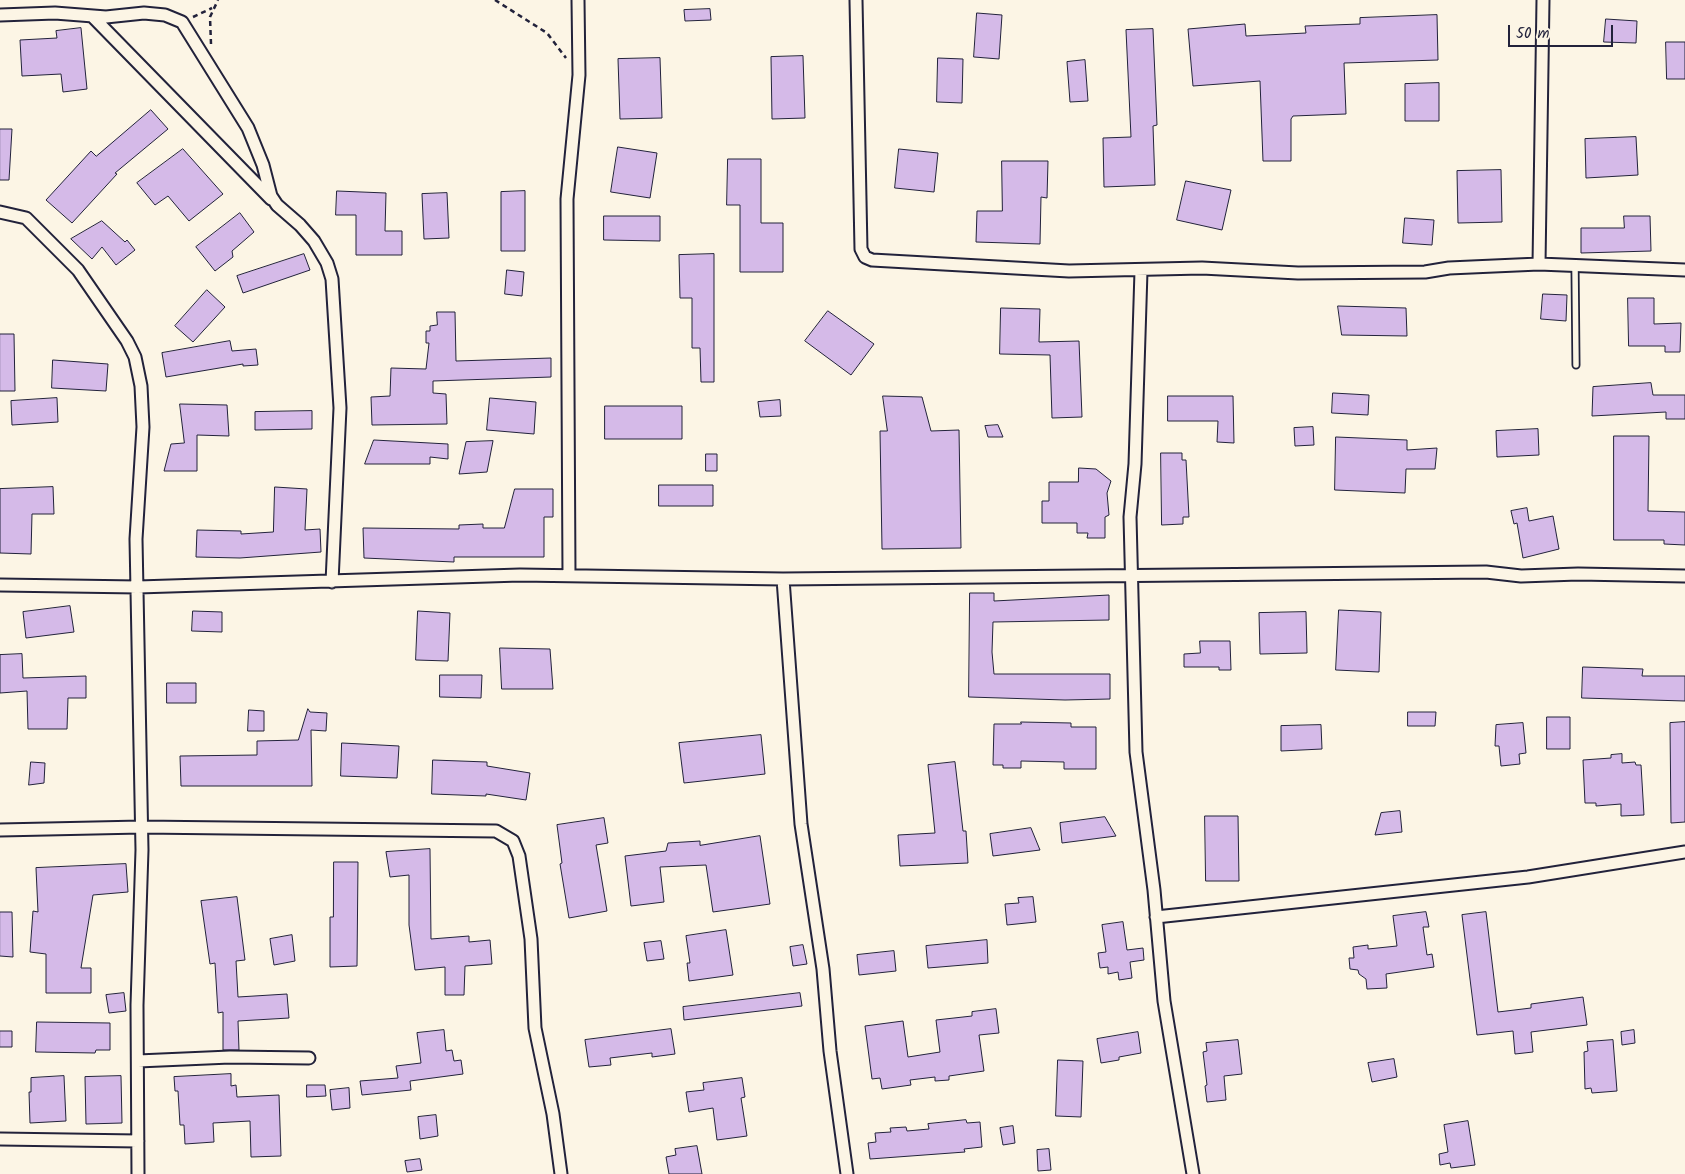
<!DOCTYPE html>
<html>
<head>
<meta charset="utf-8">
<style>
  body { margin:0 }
  #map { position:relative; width:1685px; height:1174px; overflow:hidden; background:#fcf5e5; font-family:Kalam,sans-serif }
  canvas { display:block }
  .scale { position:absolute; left:1508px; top:25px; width:105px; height:22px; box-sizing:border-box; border:2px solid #22223b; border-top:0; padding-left:6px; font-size:15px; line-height:18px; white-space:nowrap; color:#22223b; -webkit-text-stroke:4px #fcf5e5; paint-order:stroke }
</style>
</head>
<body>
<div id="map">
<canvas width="1685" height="1174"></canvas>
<div class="scale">50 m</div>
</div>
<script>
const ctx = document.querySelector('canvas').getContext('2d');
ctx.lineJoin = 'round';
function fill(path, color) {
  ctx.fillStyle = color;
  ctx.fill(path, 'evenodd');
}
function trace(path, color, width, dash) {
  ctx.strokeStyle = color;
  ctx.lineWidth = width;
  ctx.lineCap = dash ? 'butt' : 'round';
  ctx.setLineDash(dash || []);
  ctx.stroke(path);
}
const building = new Path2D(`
  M710 9 711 20 685 21 684 10Z
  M977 13 1002 15 999 59 974 57Z
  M1437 15 1438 60 1344 63 1346 114 1293 116 1291 119V161H1263L1260 81 1193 86 1188 29 1245 24 1246 36 1306 33 1305 26 1360 24V18Z
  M1606 19 1637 21 1636 43 1604 42Z
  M81 28 87 89 63 92 61 74 22 76 20 40 57 38 56 31Z
  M1153 29 1157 125 1153 126 1155 185 1104 187 1103 138 1131 137 1126 30Z
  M1666 42H1685V79H1667Z
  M803 56 805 118 772 119 771 57Z
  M660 58 662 118 620 119 618 59Z
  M938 58 963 59 962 103 937 102Z
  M1085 60 1088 101 1070 102 1067 62Z
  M1439 83V121H1405V84Z
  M151 110 168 129 115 173 117 174 72 223 46 200 91 151 96 156Z
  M0 129H12L9 180H0Z
  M1636 137 1638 175 1586 178 1585 139Z
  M618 147 657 153 650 198 611 192Z
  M183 149 223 194 189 221 168 196 155 205 137 183Z
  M899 149 938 153 934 192 895 188Z
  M728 159H761V223H783V272H740V205H727Z
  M1002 161H1048L1047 198 1041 197 1040 244 976 242 977 211H1002Z
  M1501 170 1502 222 1458 223 1457 171Z
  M1186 181 1231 190 1222 230 1177 220Z
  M337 191 386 193 385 231H402V255H356V215H336Z
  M525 191V251H501V192Z
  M447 193 449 238 424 239 422 194Z
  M240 213 254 232 232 251 233 257 215 271 196 247Z
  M604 216H660V241L604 240Z
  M1624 216H1650L1651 251 1581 253V228H1624Z
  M1405 218 1434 220 1432 245 1403 243Z
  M102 221 125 242 127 240 135 250 116 265 102 247 92 259 71 239Z
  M304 254 310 270 243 293 237 276Z
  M714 254V382H701L700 348H692V298H680L679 255Z
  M507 270 524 272 522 296 505 294Z
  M207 290 225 307 193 342 175 326Z
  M1543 294 1567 295 1566 321 1541 319Z
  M1628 298H1654V324L1681 323 1680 352H1665V346H1629Z
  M1338 306 1406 308 1407 336 1342 335Z
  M1001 308 1040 309 1039 342 1079 341 1082 417 1052 418 1050 355 1000 354Z
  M828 311 874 344 851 375 805 341Z
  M437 312H455L456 361 551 358V377L433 381V393L446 394 447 424 372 425 371 397 390 396 391 368 426 369 429 343H426V331H430V326L437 325Z
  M0 334H14L15 391H0Z
  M230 341 232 351 256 349 258 365 243 366V364L166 377 162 353Z
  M53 360 108 364 106 391 52 388Z
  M1651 383 1653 395H1685V419H1666V412L1592 416 1593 387Z
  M1333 393 1369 395 1368 415 1332 413Z
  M883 396 922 397 931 431 959 430 961 548 882 549 880 431H887Z
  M1168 396H1233L1234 443 1217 442 1218 421H1168Z
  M57 398 58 422 12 425 11 401Z
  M490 398 536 402 534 434 487 430Z
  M780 400 781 416 760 417 758 402Z
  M180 404 227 405 229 436 197 435V471H164L171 444 184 443Z
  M605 406H682V439H605Z
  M312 411V429L255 430V412Z
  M998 425 1003 437H988L985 426Z
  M1313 427 1314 445 1295 446 1294 428Z
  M1538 429 1539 455 1497 457 1496 431Z
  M1614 436H1649L1648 511 1685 512V545L1664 544V540H1614Z
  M1336 437 1407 440V450L1437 448 1435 469H1406L1405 493 1335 490Z
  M374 440 448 444V459L430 457V464H365Z
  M493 441 487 472 459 474 466 442Z
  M1161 453H1182V460H1186L1189 517H1183V524L1162 525Z
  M706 454H717V471H706Z
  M1079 468 1096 469 1111 481 1107 493 1109 515 1105 517V538H1087L1088 533H1077V523H1042V501H1049V482H1078Z
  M659 485H713V506H659Z
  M53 487 54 514H32L31 554 0 553V489Z
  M275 487 307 489 305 530 320 529 321 552 240 558 196 557 197 530 241 531V534L273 532Z
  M515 489H553V517H544V557H454V562L364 558 363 528 459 529V525L483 524V528H504Z
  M1527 508 1529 521 1553 516 1559 549 1523 558 1517 523 1514 524 1511 511Z
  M970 593H994V601L1109 595V620L993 622 992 652 994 674H1110V699L1065 700 969 697Z
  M70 606 74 632 26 638 23 612Z
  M1339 610 1381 612 1379 672 1336 670Z
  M193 611 222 612V632L192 631Z
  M418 611 450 613 448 661 416 660Z
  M1306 612 1307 653 1260 654 1259 613Z
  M1200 641H1230L1231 670H1219V667H1184V654L1200 653Z
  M500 648 550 649 553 689H502Z
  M22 654 23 678 86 676V698H68L67 729H28L27 691 0 693V655Z
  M1583 667 1643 669 1642 676H1685V701L1582 698Z
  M440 675H482L481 698 440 697Z
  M167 683H196V703H167Z
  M308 709 310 712 327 713 326 731 311 730 312 786H181L180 756 257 755V741L298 740Z
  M249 710 264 711V731H248Z
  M1408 712H1436L1435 726H1408Z
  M1547 717H1570V749H1547Z
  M1021 722 1071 723V727H1096V769H1064V762L1021 761V768H1003V765H993L994 724H1021Z
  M1685 722V822L1671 823 1670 723Z
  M1523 723 1526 753 1519 754 1520 764 1501 766 1499 746H1495L1496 725Z
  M1321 725 1322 749 1281 751V726Z
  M761 735 765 774 684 783 679 743Z
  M342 743 399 746 397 778 341 776Z
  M1622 754V763L1635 762 1636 765H1641L1644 815 1621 816V804L1596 806V803H1585L1583 760 1611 758V755Z
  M433 760 487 762V766L530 773 526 800 486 794V796L432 794Z
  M31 762 45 763 44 783 29 785Z
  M955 762 963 831H966L968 863 900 866 898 835 935 833 928 765Z
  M1400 811 1402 832 1375 835 1381 813Z
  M1205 816H1238L1239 881H1206Z
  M1105 817 1116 836 1062 843 1060 823Z
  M604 818 608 843 596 845 607 911 569 918 560 864 562 863 557 825Z
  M1031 828 1040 850 993 856 990 834Z
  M760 836 770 904 713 912 706 865 660 867 664 902 631 906 625 856 666 851 668 843 700 841V845Z
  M430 849 431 939 469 936V942L490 940 492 964 465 966 464 995H445V967L415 970 409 925V875L390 877 386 852Z
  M334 862H358L357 966 330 967V917H333Z
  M126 864 128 892 93 895 81 968H91V993H46V954L30 952 33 911 38 912 36 868Z
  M237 897 245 960 236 961 238 997 287 994 289 1018 238 1021 239 1050H223V1012L218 1013 215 963 210 964 201 901Z
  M1033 897 1036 922 1007 925 1005 904 1019 903 1018 898Z
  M0 912H12L13 957 0 956Z
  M1426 912 1429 927H1423L1427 955 1432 954 1434 967 1386 974 1387 988 1367 989 1366 979 1359 974 1358 970 1350 969 1349 958H1354L1353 947 1368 945V949L1397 946 1393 916Z
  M1486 912 1498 1012 1531 1008V1004L1583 997 1587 1025 1531 1032 1533 1052 1515 1054 1513 1031 1477 1035 1462 915Z
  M1123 922 1127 950 1143 948 1144 960 1130 962 1132 978 1119 980 1118 972 1108 974V967L1100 968 1098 953 1106 952 1102 925Z
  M726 930 733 975 689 981 687 963H690L686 936Z
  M292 935 295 961 274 965 270 939Z
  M987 940 988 963 928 968 926 946Z
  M661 941 664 959 647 961 644 943Z
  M803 945 807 964 793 966 790 947Z
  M894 951 896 971 859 975 857 955Z
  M124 993 126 1011 109 1013 106 995Z
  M800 993 802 1006 684 1020 683 1007Z
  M996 1009 999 1033 979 1035 984 1071 949 1076V1080L935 1081V1077L910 1080 911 1085 882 1089 880 1078 872 1079 865 1026 903 1021 908 1057 940 1052 936 1020 972 1016V1012Z
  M37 1022 110 1023V1050H96L95 1053 36 1052Z
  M671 1029 675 1054 652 1057V1053L610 1058 611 1065 589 1067 585 1040Z
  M444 1030 446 1051 452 1050 454 1061 461 1060 463 1074 410 1081 411 1090 362 1095 360 1081 398 1078 396 1066 421 1063 417 1033Z
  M1634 1030 1635 1043 1622 1045 1621 1032Z
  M0 1031H12V1047H0Z
  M1138 1032 1141 1053 1119 1057V1060L1101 1063 1097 1039Z
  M1238 1040 1242 1074 1224 1076 1226 1100 1207 1102 1205 1086 1207 1085 1203 1052 1207 1051 1206 1043Z
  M1613 1040 1617 1091 1592 1093 1591 1088 1585 1089 1584 1052 1588 1051 1587 1042Z
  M1394 1059 1397 1077 1372 1082 1368 1063Z
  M1058 1060 1083 1061 1081 1117 1056 1116Z
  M231 1074V1086L236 1085 237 1097 279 1095 281 1156 251 1157 250 1121 213 1123 214 1142 185 1144 184 1125H180L178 1091H175L174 1077Z
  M64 1076 66 1121 30 1123 29 1092H31V1078Z
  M121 1076 122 1123 86 1124 85 1077Z
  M742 1078 745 1097 741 1098 747 1136 717 1140 713 1108 689 1112 686 1092 704 1090 703 1083Z
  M307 1085H325L326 1096 307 1097Z
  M349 1088 350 1108 332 1110 330 1090Z
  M436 1115 438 1136 420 1139 418 1117Z
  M966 1120 967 1123 980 1122 982 1147 964 1149 965 1152 870 1159 868 1143 876 1142 875 1133 891 1132 890 1128 906 1127 907 1131 929 1129 928 1124Z
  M1468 1121 1475 1165 1451 1168 1450 1163 1440 1165 1439 1154 1448 1152 1444 1125Z
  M1013 1126 1015 1143 1003 1145 1000 1128Z
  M697 1146 702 1174H669L666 1157 676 1155 675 1149Z
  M1049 1149 1051 1170 1038 1171 1037 1150Z
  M420 1159 422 1170 407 1172 405 1161Z`);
const path = new Path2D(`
  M495 0 547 33 566 58
  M193 17 212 8
  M211 44 210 17 218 0`);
const lane = new Path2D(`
  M1575 266 1576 365`);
const street = new Path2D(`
  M856 0 861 249 865 257 872 260 1069 271 1202 268 1298 273 1425 272 1449 268 1539 264 1685 270
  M0 15 55 13 106 17 144 13 165 15 182 22 248 128 263 165 271 196 277 205 300 225 314 241 327 263 332 279 340 408 332 582
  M92 16 271 199
  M0 212 26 218 78 270 127 341 135 357 141 386 143 427 136 539 142 850 137 1005 138 1174
  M1539 264 1543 0
  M1141 271 1135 464 1130 517 1136 752 1154 890 1164 1001 1193 1174
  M569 575 567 199 579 75 578 0
  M783 579 1486 572 1521 576 1578 574 1685 576
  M0 585 138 587 520 575 783 579 801 824 823 969 830 1051 847 1174
  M0 830 141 827 496 831 513 841 519 856 531 939 535 1028 553 1114 561 1174
  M1156 917 1528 877 1685 852
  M138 1061 230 1057 309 1058
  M0 1139 138 1141`);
fill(building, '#d5bae8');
trace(building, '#22223b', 1);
trace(lane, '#22223b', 9);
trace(street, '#22223b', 15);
trace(path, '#22223b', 2.5, [5, 4]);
trace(lane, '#fcf5e5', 5.5);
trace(street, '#fcf5e5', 11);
</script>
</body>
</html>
